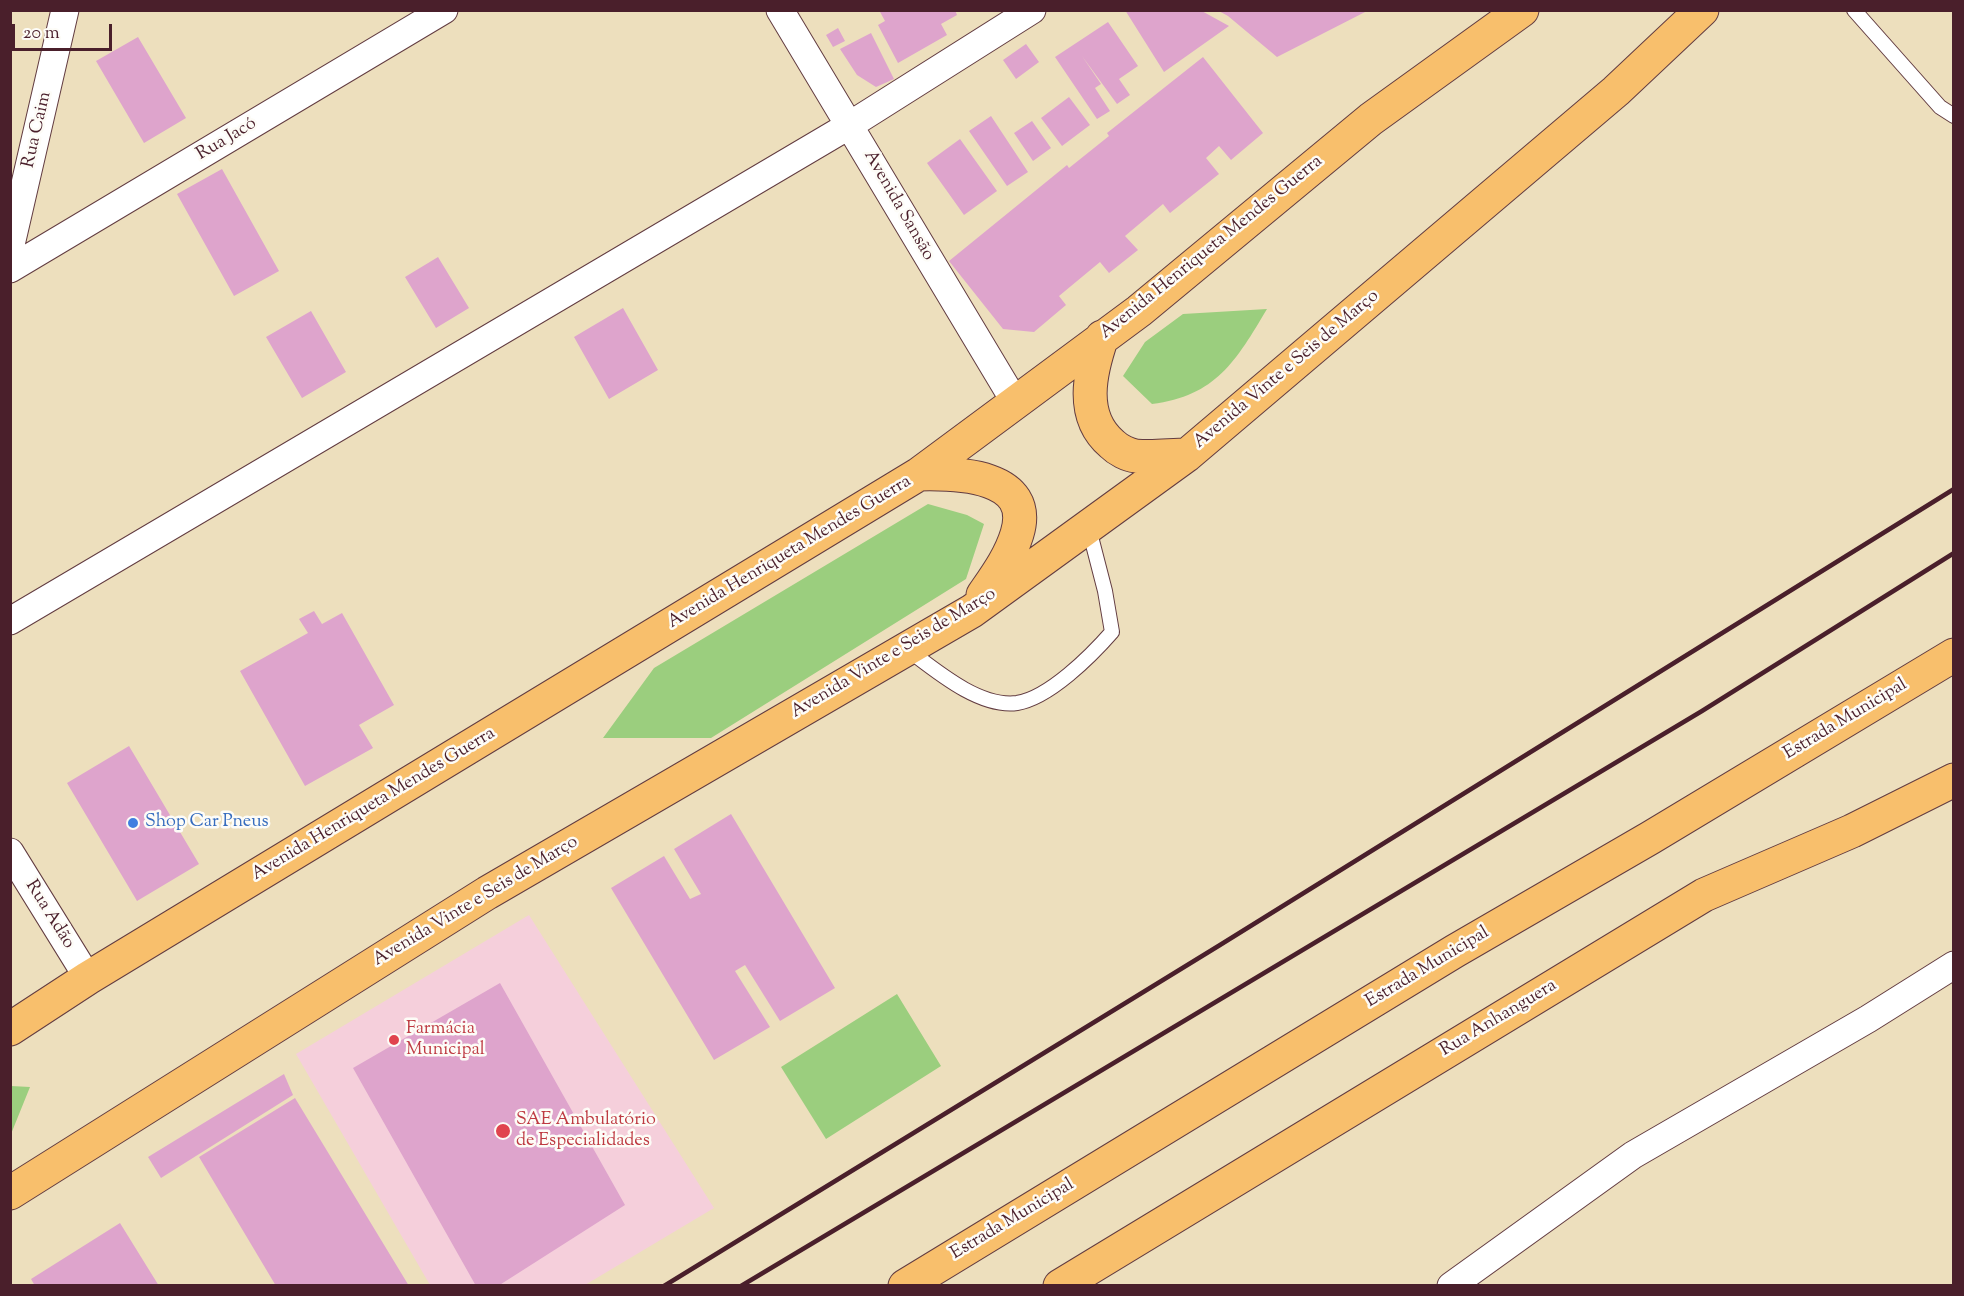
<!DOCTYPE html>
<html>
<head>
<meta charset="utf-8">
<style>
  body { margin:0 }
  #map { position:relative; width:1964px; height:1296px; overflow:hidden; background:#eddfbd; font-family:"Sorts Mill Goudy",serif }
  canvas { display:block }
  .frame { position:absolute; inset:0; border:12px solid #4a1f2b; pointer-events:none }
  .scale { position:absolute; left:12px; top:24px; width:100px; height:27px; box-sizing:border-box; border:3px solid #4a1f2b; border-top:0; padding-left:8px; font-size:18px; line-height:21px; white-space:nowrap; color:#4a1f2b; -webkit-text-stroke:4px #fdfcf7; paint-order:stroke }
</style>
</head>
<body>
<div id="map">
<canvas width="1964" height="1296"></canvas>
<div class="frame"></div>
<div class="scale">20 m</div>
</div>
<script>
const ctx = document.querySelector('canvas').getContext('2d');
ctx.lineJoin = 'round';
function fill(path, color) {
  ctx.fillStyle = color;
  ctx.fill(path, 'evenodd');
}
function trace(path, color, width, dash) {
  ctx.strokeStyle = color;
  ctx.lineWidth = width;
  ctx.lineCap = dash ? 'butt' : 'round';
  ctx.setLineDash(dash || []);
  ctx.stroke(path);
}
function drawText(font, color, halo, rows, align = 'center') {
  ctx.font = font + ' "Sorts Mill Goudy",serif';
  ctx.lineWidth = 5;
  ctx.setLineDash([]);
  ctx.textBaseline = 'middle';
  ctx.strokeStyle = halo;
  ctx.fillStyle = color;
  for (const [text, x, y, turn = 0] of rows) {
    ctx.save();
    ctx.translate(x, y);
    ctx.rotate((+turn || 0) * Math.PI / 180);
    ctx.textAlign = isNaN(turn) ? turn : align;
    if (halo) ctx.strokeText(text, 0, 0);
    ctx.fillText(text, 0, 0);
    ctx.restore();
  }
}
const built = new Path2D(`
  M529 915 714 1208 585 1285H430L296 1054Z`);
const green = new Path2D(`
  M1267 309C1236 361 1216 396 1152 404L1123 376 1145 342 1183 314Z
  M928 504 967 515 984 524 966 579 711 738H603L654 668Z
  M897 994 941 1066 826 1139 781 1067Z
  M11 1086 30 1087 11 1134 10 1086Z`);
const building = new Path2D(`
  M879 10H955L957 15 941 24 947 35 898 63 878 25 885 21Z
  M1125 10H1200L1229 26 1164 72Z
  M1217 10H1369L1277 57 1228 16Z
  M1108 22 1138 66 1119 79 1130 95 1117 104 1082 56 1101 84 1095 88 1110 111 1097 119 1055 57Z
  M838 28 845 41 833 47 826 35Z
  M871 33 894 79 876 87 857 75 840 49Z
  M138 37 186 118 144 143 96 61Z
  M1026 44 1039 62 1016 79 1003 60Z
  M1203 57 1263 133 1231 160 1219 146 1206 158 1219 174 1170 213 1163 204 1125 236 1138 250 1109 273 1100 262 1059 296 1066 305 1034 332 1003 329 949 261 1067 165 1069 168 1109 136 1107 133Z
  M1069 97 1090 125 1062 146 1041 118Z
  M991 116 1028 172 1007 186 969 131Z
  M1032 121 1051 148 1033 161 1014 133Z
  M960 139 997 191 964 215 927 163Z
  M222 169 279 271 234 296 177 194Z
  M438 257 469 308 436 328 405 277Z
  M623 308 658 370 609 399 574 337Z
  M311 311 346 372 302 398 266 337Z
  M314 611 322 624 342 613 394 705 359 725 373 748 305 786 240 671 308 633 299 619Z
  M129 746 199 864 137 901 67 783Z
  M731 814 835 988 780 1021 745 965 735 971 770 1027 714 1060 611 888 664 856 690 899 701 894 674 849Z
  M500 983 625 1205 498 1286H476L353 1068Z
  M284 1074 293 1095 161 1178 148 1157Z
  M295 1098 409 1286H276L199 1157Z
  M120 1223 159 1286H35L31 1279Z`);
const service = new Path2D(`
  M1854 10 1940 107 1954 116
  M907 649C935 670 979 708 1017 703 1049 698 1091 656 1112 632L1105 591 1089 529`);
const minor = new Path2D(`
  M780 10 1015 402
  M10 249 65 10
  M10 269 444 10
  M10 621 850 125 1032 10
  M10 852 88 978
  M1451 1286 1633 1155 1868 1019 1954 965`);
const primary = new Path2D(`
  M1102 337C1090 372 1079 416 1112 444 1118 450 1128 455 1136 456 1152 458 1171 455 1187 455
  M919 474C958 473 1035 475 1017 534 1010 557 996 576 983 595
  M10 1029 88 978 919 474 1139 311 1371 119 1522 10
  M10 1193 487 893 972 611 1187 455 1616 91 1702 10
  M905 1286 1455 951 1650 838 1954 655
  M1060 1286 1704 895 1852 831 1954 780`);
const rail = new Path2D(`
  M664 1286 1220 945 1954 489
  M741 1286 1702 711 1954 553`);
const markers = [
  [133,823,6,"#3f7fe0"],
  [394,1040,6,"#e0444e"],
  [503,1131,8,"#e0444e"]
];
const streetNames = [
  ["Rua Caim",38,130,-77],
  ["Rua Jacó",227,140,-31],
  ["Avenida Sansão",898,206,60],
  ["Avenida Henriqueta Mendes Guerra",1212,248,-39],
  ["Avenida Vinte e Seis de Março",1287,370,-40],
  ["Avenida Henriqueta Mendes Guerra",790,553,-31],
  ["Avenida Vinte e Seis de Março",894,654,-31],
  ["Estrada Municipal",1846,720,-31],
  ["Avenida Henriqueta Mendes Guerra",374,805,-31],
  ["Avenida Vinte e Seis de Março",476,902,-31],
  ["Rua Adão",49,915,58],
  ["Estrada Municipal",1428,968,-31],
  ["Rua Anhanguera",1499,1019,-31],
  ["Estrada Municipal",1013,1220,-31]
];
const shopNames = [
  ["Shop Car Pneus",145,823]
];
const healthNames = [
  ["Farmácia",406,1030],
  ["Municipal",406,1051],
  ["SAE Ambulatório",516,1121],
  ["de Especialidades",516,1142]
];
fill(built, '#f5cfdb');
fill(green, '#9bce7e');
fill(building, '#dea4cc');
trace(service, '#623c41', 16);
trace(minor, '#623c41', 29);
trace(primary, '#623c41', 35);
trace(service, '#fff', 14);
trace(minor, '#fff', 27);
trace(primary, '#f8bf6c', 33);
trace(rail, '#4a1f2b', 4.5);
for (const [x, y, r, color] of markers) {
  const dot = new Path2D();
  dot.arc(x, y, r, 0, 2 * Math.PI);
  ctx.fillStyle = color;
  ctx.fill(dot);
  trace(dot, '#fdfcf7', 2);
}
drawText('18px', '#4a1f2b', '#fdfcf7', streetNames);
drawText('18px', '#366cbe', '#fdfcf7', shopNames, 'left');
drawText('18px', '#be3a42', '#fdfcf7', healthNames, 'left');
</script>
</body>
</html>
